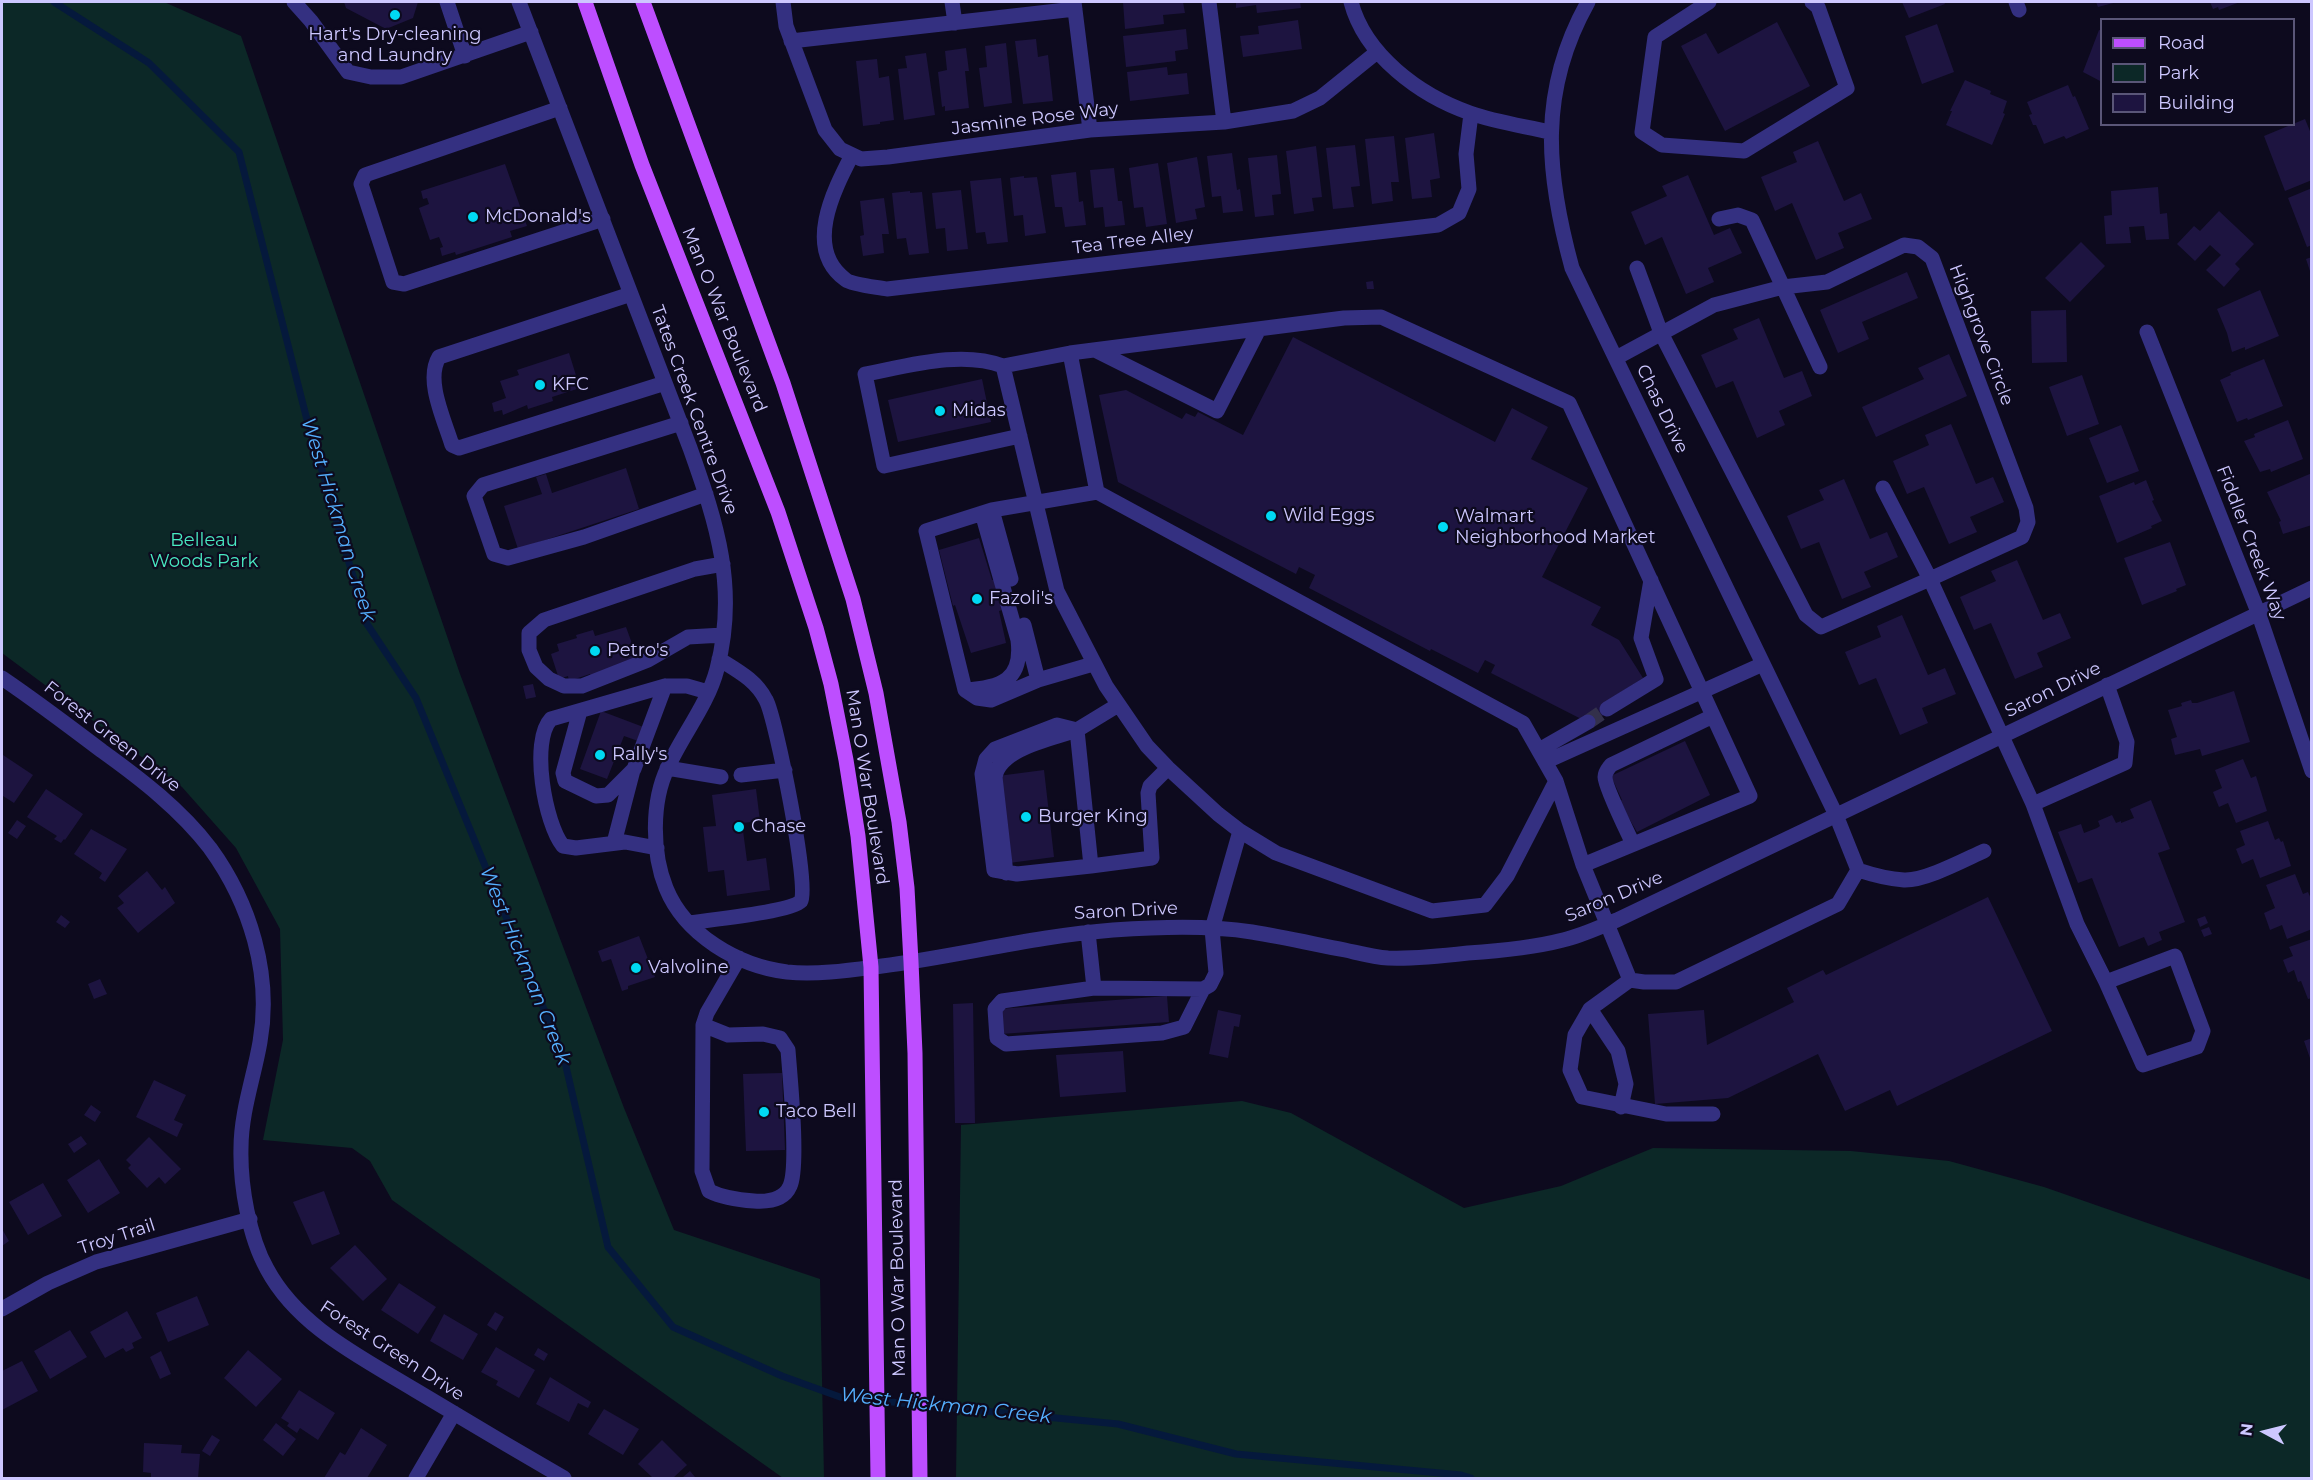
<!DOCTYPE html>
<html>
<head>
<meta charset="utf-8">
<style>
  body { margin:0 }
  #map { position:relative; width:2313px; height:1480px; overflow:hidden; background:#0d0a1e; font-family:Montserrat,sans-serif }
  canvas { display:block }
  .frame { position:absolute; inset:0; border:3px solid #cdc7ff; pointer-events:none }
  .legend { position:absolute; left:2100px; top:18px; width:195px; height:108px; box-sizing:border-box; background:#0d0a1e; border:2px solid #5a5678; margin:0; padding:8px 10px; list-style:none; font-size:18px; color:#cdc7ff }
  .legend li { display:flex; align-items:center; gap:12px; height:30px }
  .legend b { width:30px; border:2px solid #5a5678 }
  .north { position:absolute; left:2235px; top:1402px; width:60px; height:60px; -webkit-text-stroke:4px #0d0a1e; paint-order:stroke; rotate:277deg; font-size:16px; font-weight:700; line-height:24px; text-align:center; color:#cdc7ff }
  .north::after { content:''; display:block; margin:auto; width:21px; height:27px; background:#cdc7ff; clip-path:polygon(50% 0,100% 100%,50% 72%,0 100%) }
</style>
</head>
<body>
<div id="map">
<canvas width="2313" height="1480"></canvas>
<div class="frame"></div>
<ul class="legend">
<li><b style="height:8px;background:#bd4eff"></b>Road</li>
<li><b style="height:16px;background:#0c2827"></b>Park</li>
<li><b style="height:16px;background:#1d1440"></b>Building</li>
</ul>
<div class="north">N</div>
</div>
<script>
const ctx = document.querySelector('canvas').getContext('2d');
ctx.lineJoin = 'round';
function fill(path, color) {
  ctx.fillStyle = color;
  ctx.fill(path, 'evenodd');
}
function trace(path, color, width, dash) {
  ctx.strokeStyle = color;
  ctx.lineWidth = width;
  ctx.lineCap = dash ? 'butt' : 'round';
  ctx.setLineDash(dash || []);
  ctx.stroke(path);
}
function drawText(font, color, halo, rows, align = 'center') {
  ctx.font = font + ' Montserrat,sans-serif';
  ctx.lineWidth = 4.5;
  ctx.setLineDash([]);
  ctx.textBaseline = 'middle';
  ctx.strokeStyle = halo;
  ctx.fillStyle = color;
  for (const [text, x, y, turn = 0] of rows) {
    ctx.save();
    ctx.translate(x, y);
    ctx.rotate((+turn || 0) * Math.PI / 180);
    ctx.textAlign = isNaN(turn) ? turn : align;
    if (halo) ctx.strokeText(text, 0, 0);
    ctx.fillText(text, 0, 0);
    ctx.restore();
  }
}
const green = new Path2D(`
  M2 2H164L241 36 460 674 624 1108 674 1230 820 1279 824 1478H783L392 1200 370 1161 352 1148 263 1140 283 1040 280 929 236 848 182 787 2 653Z
  M1242 1101 1291 1113 1464 1208 1561 1186 1653 1148 1851 1151 1949 1161 2044 1187 2311 1280V1478H956L961 1125Z`);
const stream = new Path2D(`
  M54 2 149 63 239 152 306 416 367 624 416 698 564 1058 608 1247 673 1327 782 1376 840 1397 1118 1424 1236 1454 1461 1475 1471 1478`);
const building = new Path2D(`
  M344 2H418L413 18 386 29 346 8Z
  M1123 2H1183L1185 13 1163 15 1164 24 1125 29Z
  M1236 2H1300L1301 8 1257 13 1256 5 1236 8Z
  M1902 2H1944L1945 4 1909 18Z
  M2096 2H2117L2098 7Z
  M2210 2H2240L2219 10 2218 7 2213 9Z
  M1298 20 1302 49 1243 57 1240 36 1259 34 1258 26Z
  M1777 22 1810 86 1725 131 1681 46 1706 33 1718 54Z
  M1937 24 1954 72 1922 84 1905 36Z
  M1186 29 1188 49 1175 51 1176 61 1126 67 1123 36Z
  M2099 30 2102 31V82L2083 72Z
  M1036 39 1038 57 1048 55 1053 101 1023 104 1015 41Z
  M1006 43 1012 103 984 107 979 68 987 67 985 46Z
  M966 48 969 71H965L969 108 945 111V106L942 107 938 72 947 70 945 51Z
  M926 53 935 115 904 120 898 69 907 68 905 56Z
  M877 59 879 78 889 76 894 120 880 122V124L863 126 856 61Z
  M1167 67 1168 75 1187 73 1189 94 1130 101 1127 72Z
  M1965 80 1991 91 1990 94 2007 101 2003 113 2005 114 1992 145 1946 125 1952 111H1950Z
  M2068 85 2073 97 2075 96 2089 129 2066 139 2064 136 2044 144 2036 125H2033L2029 115 2032 114 2027 102Z
  M2305 119 2312 136V180L2285 191 2264 136Z
  M1434 133 1440 178 1430 180 1432 197 1412 199 1405 138Z
  M1394 136 1399 182H1391L1393 201 1372 204 1365 139Z
  M1818 141 1844 201 1861 193 1872 219 1838 233 1844 248 1816 260 1792 203 1775 211 1761 177 1797 162 1793 152Z
  M1355 145 1360 186 1351 187 1354 207 1333 209 1326 148Z
  M1316 146 1322 197 1312 198 1314 211 1294 214 1286 151Z
  M1232 153 1237 190 1240 189 1243 211 1223 213 1221 196 1212 197 1207 156Z
  M1277 155 1281 194 1272 195 1274 215 1255 217 1248 158Z
  M1197 157 1205 207 1195 209 1197 219 1176 223 1167 163Z
  M1158 163 1167 224 1146 227 1143 207 1134 208 1129 168Z
  M505 164 527 226 510 231 512 237 456 255 455 252 442 256 440 248 443 247 439 237 430 240 419 208 429 204 427 198 423 199 421 191Z
  M1114 168 1118 201H1122L1125 225 1105 227 1103 207 1094 208 1090 170Z
  M1076 172 1079 202 1083 201 1086 225 1065 227 1062 207H1055L1051 175Z
  M1688 175 1714 235 1730 228 1742 253 1708 268 1714 282 1686 294 1662 237 1645 245 1631 212 1667 196 1662 186Z
  M1024 176V178L1037 177 1046 233 1025 236 1023 215 1014 216 1010 178Z
  M1001 178 1008 242 987 244 985 232 976 233 970 181Z
  M2158 187 2160 214 2167 213 2169 239 2146 240 2144 226 2129 227 2131 243 2106 244 2104 216 2112 215 2111 191Z
  M2312 188V245L2307 247 2288 198Z
  M961 190 968 249 947 251 945 228 936 229 932 193Z
  M910 191V193L922 192 929 253 909 255 906 238 897 239 892 193Z
  M884 198 889 234H882L884 253 863 256 860 236 864 235 860 201Z
  M2219 211 2254 244 2235 264 2240 269 2224 287 2206 270 2221 255 2210 245 2195 261 2177 244 2194 226 2200 231Z
  M2081 242 2105 266 2070 302 2045 278Z
  M2312 257V274H2311L2306 259Z
  M1907 272 1918 298 1862 322 1869 339 1838 353 1820 310Z
  M1373 281 1374 289H1367L1366 282Z
  M2260 290 2279 336 2245 350V347L2232 352 2227 333 2217 309Z
  M2066 310 2067 362 2032 363 2031 311Z
  M1759 318 1784 378 1802 371 1812 396 1779 411 1785 425 1757 438 1733 381 1716 388 1701 355 1738 339 1733 329Z
  M1293 337 1495 442 1512 408 1548 427 1531 459 1588 488 1542 577 1601 607 1591 625 1619 640 1643 678 1604 703 1609 711 1591 724 1491 673 1495 665 1485 660 1478 673 1431 649 1430 651 1309 588 1315 575 1299 567 1296 574 1118 482 1099 395 1126 390 1182 419 1186 413 1195 417 1198 412 1243 435Z
  M569 353 580 388 552 397 553 401 528 409 527 405 503 415 502 410 494 412 492 403 506 398 500 381 519 375 517 370Z
  M1949 354 1967 396 1876 437 1862 407 1924 379 1918 368Z
  M2264 359 2283 406 2248 420 2247 418 2237 422 2220 380 2231 375 2230 373Z
  M2082 375 2099 424 2067 436 2049 387Z
  M982 379 991 422 898 442 888 400Z
  M2288 420 2303 459 2271 472 2270 469 2260 472 2244 441 2255 437 2254 434Z
  M1951 424 1976 484 1993 477 2004 502 1970 517 1977 532 1949 544 1924 487 1907 494 1893 461 1929 445 1925 435Z
  M2121 425 2139 471 2107 483 2089 438Z
  M626 468 639 509 518 549 504 506 542 494 536 477 546 474 552 493Z
  M2312 473V525L2283 534 2279 522 2281 521 2267 492Z
  M1844 479 1870 539 1887 532 1898 557 1864 572 1871 587 1842 599 1819 542 1801 549 1787 516 1824 500 1819 490Z
  M2146 480 2154 500 2152 501 2162 521 2151 526 2152 528 2117 543 2099 496 2134 482 2135 485Z
  M979 538 992 580 997 579 1006 609 999 611 1006 643 971 653 955 605 953 606 939 550Z
  M2170 542 2186 585 2176 589 2177 591 2142 605 2124 558Z
  M2017 560 2043 620 2060 613 2071 638 2037 653 2043 667 2015 679 1991 623 1974 630 1960 597 1996 581 1991 571Z
  M1902 615 1928 675 1945 668 1956 694 1922 708 1928 723 1900 735 1876 678 1859 685 1845 652 1881 637 1877 626Z
  M626 627 638 660 592 679 590 674 569 681 568 676 559 679 551 654 559 651 557 644 577 638 576 635 593 630 595 636Z
  M533 684 536 697 526 699 523 686Z
  M2234 691 2250 742 2202 756 2200 749 2175 755 2171 739 2177 737 2168 710 2182 706 2181 703 2191 700 2192 703H2197Z
  M601 711 646 728 641 742 624 736 607 779 580 769Z
  M1685 741 1710 795 1637 832 1619 801 1622 800 1611 776Z
  M3 755 33 775 14 803 3 796 2 798V758Z
  M2243 759 2251 778 2256 776 2267 811 2236 823 2228 803 2219 807 2213 792 2222 788 2215 770Z
  M1044 770 1054 857 1009 863 998 776Z
  M46 789 83 814 65 840 64 839 61 843 54 839 57 836 27 817Z
  M756 789 760 821 742 823 747 861 766 858 770 890 727 896 724 870 708 872 703 827 716 826 712 795Z
  M2151 800 2170 849 2158 853 2185 922 2159 932 2162 940 2148 946 2144 937 2119 947 2092 878 2078 883 2058 832 2081 824 2084 833 2097 828 2100 826 2098 821 2112 815 2116 823 2121 821V823L2134 818 2130 809Z
  M17 820 26 826 17 839 8 833Z
  M2268 821 2275 840 2279 838 2281 842 2283 841 2291 866 2260 878 2253 859 2242 864 2236 849 2245 845 2240 831Z
  M91 829 127 849 105 882 99 878 102 873 74 854Z
  M147 871 162 890 165 887 175 903 138 933 117 908 124 903 118 896Z
  M2295 874 2303 894 2308 892 2312 901V929L2287 939 2282 925 2270 930 2264 913 2275 908 2266 885Z
  M1988 897 2052 1031 1897 1106 1890 1090 1845 1111 1818 1054 1728 1098 1655 1104 1648 1014 1704 1010 1707 1045 1794 1002 1787 988 1823 970 1826 975Z
  M61 915 70 922 65 928 56 922Z
  M2205 916 2208 923 2200 927 2197 919Z
  M2209 927 2212 934 2204 937 2201 930Z
  M639 936 655 977 628 986V989L622 991 611 959 602 962 598 951Z
  M2312 939V998L2308 999 2301 981 2298 982 2294 970 2288 973 2283 960 2293 956 2289 947Z
  M100 979 107 994 94 999 88 984Z
  M1167 996 1169 1022 1001 1034 999 1009Z
  M973 1003 975 1123H955L953 1004Z
  M1218 1010 1241 1015 1239 1027 1234 1026 1228 1058 1209 1054Z
  M2312 1038V1061H2311L2304 1041Z
  M1123 1051 1126 1092 1060 1097 1056 1055Z
  M782 1073 785 1150 746 1151 743 1074Z
  M154 1080 186 1095 174 1120 183 1124 177 1137 136 1117Z
  M91 1105 101 1112 95 1122 84 1115Z
  M81 1136 87 1144 74 1153 68 1144Z
  M149 1137 181 1169 165 1184 159 1177 147 1188 128 1168 131 1165 126 1160Z
  M99 1159 120 1193 88 1213 67 1180Z
  M43 1183 62 1216 28 1235 9 1202Z
  M324 1191 340 1234 312 1245 293 1202Z
  M2 1229 9 1241 2 1246Z
  M355 1245 387 1279 363 1301 330 1268Z
  M399 1283 436 1307 418 1334 381 1310Z
  M197 1296 209 1325 168 1342 156 1313Z
  M127 1311 142 1338 132 1343 134 1348 126 1352 123 1348 105 1358 90 1332Z
  M495 1312 504 1317 496 1331 487 1325Z
  M444 1314 478 1334 463 1360 430 1341Z
  M70 1330 87 1357 50 1379 34 1351Z
  M496 1347 535 1370 519 1398 496 1385 498 1381 481 1372Z
  M538 1348 548 1354 544 1361 534 1355Z
  M248 1350 282 1379 256 1407 224 1378Z
  M161 1351 171 1374 160 1379 150 1357Z
  M22 1361 38 1391 2 1410V1371Z
  M550 1377 591 1402 588 1408 578 1403 569 1422 536 1404Z
  M299 1390 335 1413 318 1440 300 1428 297 1433 287 1426 289 1423 281 1418Z
  M604 1409 639 1429 623 1455 588 1434Z
  M276 1423 296 1439 283 1456 263 1440Z
  M361 1428 387 1445 367 1478H324L340 1452 345 1455Z
  M212 1435 220 1440 210 1456 202 1451Z
  M662 1440 687 1465 673 1478H653L638 1464Z
  M144 1443 182 1445 181 1453 200 1454 198 1478 151 1477V1473L143 1472Z
  M690 1471 695 1477 684 1478 683 1477Z`);
const minorTunnel = new Path2D(`
  M1588 722 1607 709`);
const minor = new Path2D(`
  M294 2 311 21 348 72 371 77H401L531 32
  M447 2 465 56
  M519 2 690 448C717 524 738 588 717 669 708 704 683 734 668 767 651 802 652 853 666 888 685 935 738 966 787 972 818 975 851 970 882 966 959 956 1035 936 1113 930 1158 927 1207 925 1252 932 1283 937 1314 944 1345 950 1359 953 1374 957 1388 958 1414 959 1442 956 1468 953 1500 951 1532 948 1563 940 1581 936 1600 927 1617 920L2312 588
  M783 2 786 26 825 130 840 149 861 159 888 157 1090 130 1224 122 1293 111 1320 98 1377 52
  M952 2 955 23
  M1074 2 1090 130
  M1209 2 1224 122
  M1351 2C1365 55 1419 95 1470 113 1495 122 1524 126 1550 132
  M1588 2C1538 91 1546 173 1572 268L1836 815 1858 870 1838 904 1676 982H1644L1630 980 1590 1009 1575 1035 1570 1070 1582 1097 1666 1114H1713
  M1709 2 1655 37 1642 132 1662 145 1744 151 1847 88 1818 7 1812 2
  M2016 2 2019 10
  M791 41 1075 9
  M560 108 365 175 361 184 393 282 404 284 603 219
  M852 155C834 190 803 249 846 280 853 285 877 287 887 289L1438 225 1459 213 1469 189 1466 154 1471 114
  M1719 219 1738 215 1752 220 1820 367
  M1637 268 1661 333 1806 615 1821 627 1930 579 1883 488
  M631 294 439 357C425 380 444 419 452 445L459 448 665 383
  M2147 332 2258 612 2312 771
  M1095 350 1217 411 1259 329
  M1070 353 1097 492 1523 723 1556 781 1583 865 1630 980
  M1616 358 1714 305 1783 287 1827 282 1904 245 1918 247 1932 258 2026 508 2028 522 2022 537 1930 579 2033 804 2077 924 2106 982 2143 1065 2197 1047 2203 1031 2175 956 2106 982
  M1003 366 1070 353 1344 318 1381 317 1569 403 1750 796 1583 865
  M681 423 483 485 474 496 494 554 508 558 584 537 706 494
  M1020 436 884 466 865 374C908 366 961 350 1003 366L1057 591 1106 686 1147 746 1168 768 1218 814 1240 831 1276 853 1432 911 1485 905 1507 876 1556 781
  M992 510 1011 579
  M1024 625 1038 680
  M723 635 688 637 648 660 582 686H564L549 679 536 667 529 650V633L544 620 695 569 723 564
  M1093 664 1038 680 991 700 977 698 965 690 926 531 992 510 1097 492
  M2 678C36 701 69 726 102 751 141 779 181 810 210 848 250 903 272 974 260 1042 254 1077 241 1112 241 1148 240 1185 249 1237 267 1269 298 1327 361 1357 415 1390 465 1420 514 1449 564 1478
  M965 690C1001 688 1023 680 1018 640L982 513
  M1118 705 1077 730 1091 866 1152 858 1148 793 1150 786 1168 768
  M1607 709 1656 679 1641 638 1651 580
  M580 711 563 773 565 781 596 796 608 795 634 769 665 686
  M1077 730 1057 725 995 749 986 759 982 774 994 870 1017 874 1091 866
  M1539 750 1588 722
  M1545 762 1763 664
  M667 768 721 777
  M741 775 785 770
  M2033 804 2125 763 2127 742 2107 685
  M614 843 633 770
  M1633 844C1627 831 1605 787 1605 777 1605 772 1608 769 1611 765L1713 716
  M657 848 625 842 576 848 563 846C545 824 530 741 551 719L665 686H687L708 692
  M1858 870C1873 875 1888 879 1904 880 1925 881 1964 860 1984 851
  M1006 873 995 777C1000 748 1052 739 1077 730
  M689 923C707 920 791 912 801 901 810 890 776 718 766 700 756 680 738 671 719 659
  M1088 932 1094 988 1203 989 1210 985 1216 973 1212 929 1240 831
  M1094 988 1002 1001 995 1009 997 1038 1006 1044 1162 1033 1184 1027 1203 989
  M1590 1009 1618 1051 1626 1084 1621 1107
  M703 1025 728 1035 763 1034 780 1038 788 1050C790 1077 799 1166 790 1186 784 1200 768 1202 754 1201 739 1200 723 1198 709 1191L702 1171 703 1025 707 1013 739 958
  M2 1309 48 1283 96 1262 250 1219
  M416 1478 454 1413`);
const major = new Path2D(`
  M585 2 642 165 778 512 816 628 831 684 846 760 858 836 871 967 878 1478
  M643 2 783 383 853 599 876 693 899 822 907 888 911 962 915 1053 920 1478`);
const markers = [
  [395,15,6,"#00d9f2"],
  [473,217,6,"#00d9f2"],
  [540,385,6,"#00d9f2"],
  [940,411,6,"#00d9f2"],
  [1271,516,6,"#00d9f2"],
  [1443,527,6,"#00d9f2"],
  [977,599,6,"#00d9f2"],
  [595,651,6,"#00d9f2"],
  [600,755,6,"#00d9f2"],
  [1026,817,6,"#00d9f2"],
  [739,827,6,"#00d9f2"],
  [636,968,6,"#00d9f2"],
  [764,1112,6,"#00d9f2"]
];
const poiNames = [
  ["Hart's Dry-cleaning",395,35,"center"],
  ["and Laundry",395,56,"center"],
  ["McDonald's",485,217],
  ["KFC",552,385],
  ["Midas",952,411],
  ["Wild Eggs",1283,516],
  ["Walmart",1455,517],
  ["Neighborhood Market",1455,538],
  ["Fazoli's",989,599],
  ["Petro's",607,651],
  ["Rally's",612,755],
  ["Burger King",1038,817],
  ["Chase",751,827],
  ["Valvoline",648,968],
  ["Taco Bell",776,1112]
];
const streetNames = [
  ["Jasmine Rose Way",1035,119,-7],
  ["Tea Tree Alley",1133,241,-7],
  ["Man O War Boulevard",724,320,68],
  ["Highgrove Circle",1981,335,69],
  ["Chas Drive",1662,409,64],
  ["Tates Creek Centre Drive",694,410,70],
  ["Fiddler Creek Way",2251,543,69],
  ["Saron Drive",2053,690,-26],
  ["Forest Green Drive",112,737,38],
  ["Man O War Boulevard",867,787,81],
  ["Saron Drive",1614,897,-23],
  ["Saron Drive",1126,911,-3],
  ["Troy Trail",117,1237,-18],
  ["Man O War Boulevard",898,1278,-91],
  ["Forest Green Drive",392,1351,33]
];
const parkNames = [
  ["Belleau",204,541],
  ["Woods Park",204,562]
];
const waterNames = [
  ["West Hickman Creek",338,520,73],
  ["West Hickman Creek",525,966,68],
  ["West Hickman Creek",946,1406,6]
];
fill(green, '#0c2827');
trace(stream, '#05193c', 7);
fill(building, '#1d1440');
trace(minorTunnel, '#33304b', 15, [15, 8]);
trace(minor, '#343081', 15);
trace(major, '#bd4eff', 15);
for (const [x, y, r, color] of markers) {
  const dot = new Path2D();
  dot.arc(x, y, r, 0, 2 * Math.PI);
  ctx.fillStyle = color;
  ctx.fill(dot);
  trace(dot, '#0d0a1e', 2);
}
drawText('18px', '#cdc7ff', '#0d0a1e', poiNames, 'left');
drawText('18px', '#cdc7ff', '#0d0a1e', streetNames);
drawText('18px', '#49e9c1', '#0d0a1e', parkNames);
drawText('italic 20px', '#55b0ff', '#0d0a1e', waterNames);
</script>
</body>
</html>
